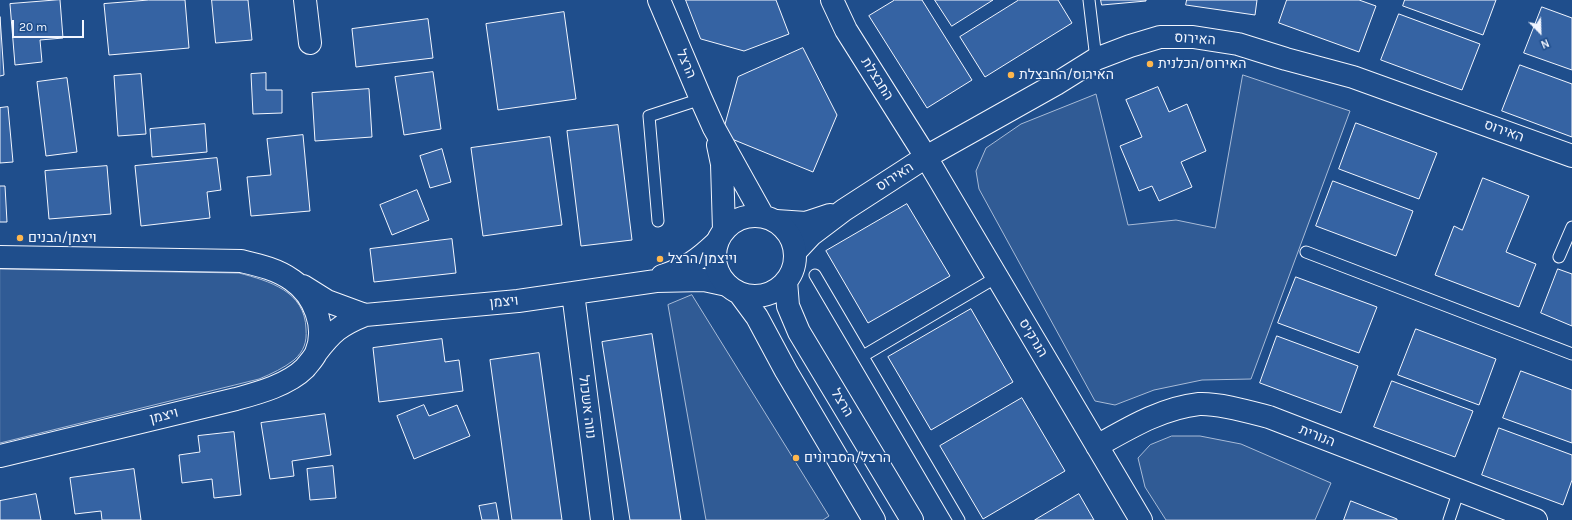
<!DOCTYPE html>
<html>
<head>
<meta charset="utf-8">
<style>
  body { margin:0 }
  #map { position:relative; width:1572px; height:520px; overflow:hidden; background:#1f4e8c; font-family:Karla,sans-serif }
  canvas { display:block }
  .north { position:absolute; left:1520px; top:12px; width:40px; height:40px; -webkit-text-stroke:3px #1f4e8c; paint-order:stroke; rotate:157deg; font-size:11px; font-weight:700; line-height:16px; text-align:center; color:#f2f6ff }
  .north::after { content:''; display:block; margin:auto; width:14px; height:18px; background:#f2f6ff; clip-path:polygon(50% 0,100% 100%,50% 72%,0 100%) }
  .scale { position:absolute; left:12px; top:20px; width:72px; height:18px; box-sizing:border-box; border:2px solid #f2f6ff; border-top:0; padding-left:5px; font-size:12px; line-height:14px; white-space:nowrap; color:#f2f6ff; -webkit-text-stroke:3px #1f4e8c; paint-order:stroke }
</style>
</head>
<body>
<div id="map">
<canvas width="1572" height="520"></canvas>
<div class="north">N</div>
<div class="scale">20 m</div>
</div>
<script>
const ctx = document.querySelector('canvas').getContext('2d');
ctx.lineJoin = 'round';
function fill(path, color) {
  ctx.fillStyle = color;
  ctx.fill(path, 'evenodd');
}
function trace(path, color, width, dash) {
  ctx.strokeStyle = color;
  ctx.lineWidth = width;
  ctx.lineCap = dash ? 'butt' : 'round';
  ctx.setLineDash(dash || []);
  ctx.stroke(path);
}
function drawText(font, color, halo, rows, align = 'center') {
  ctx.font = font + ' Karla,Heebo,sans-serif';
  ctx.lineWidth = 3;
  ctx.setLineDash([]);
  ctx.textBaseline = 'middle';
  ctx.strokeStyle = halo;
  ctx.fillStyle = color;
  for (const [text, x, y, turn = 0] of rows) {
    ctx.save();
    ctx.translate(x, y);
    ctx.rotate((+turn || 0) * Math.PI / 180);
    ctx.textAlign = isNaN(turn) ? turn : align;
    if (halo) ctx.strokeText(text, 0, 0);
    ctx.fillText(text, 0, 0);
    ctx.restore();
  }
}
const green = new Path2D(`
  M1243 75 1350 111 1251 379 1202 380 1154 390 1115 405 1095 401 979 189 976 171 986 148 1021 124 1096 94 1128 225 1176 220 1215 228Z
  M0 269 239 273C269 281 305 291 306 329 307 342 304 351 294 360 284 368 271 374 259 379L0 443Z
  M692 295 829 516 823 520H706L668 305Z
  M1172 436H1200L1241 444 1331 483 1315 520H1166L1145 487 1138 458 1150 445Z`);
const building = new Path2D(`
  M60 0 63 38 40 40 42 62 15 65 10 4Z
  M149 0H185L189 48 109 55 104 4Z
  M212 0H248L252 40 216 43Z
  M686 0H776L789 34 744 51 701 39Z
  M895 0H922L972 80 927 108 869 16Z
  M935 0H993L952 26Z
  M1019 0H1058L1072 23 985 77 960 37Z
  M1101 0H1146V1L1102 5Z
  M1187 0H1257L1255 15 1186 5Z
  M1287 0H1359L1376 6 1359 52 1279 23Z
  M1405 0H1496L1483 35 1403 6Z
  M1542 7 1572 18V70L1524 53Z
  M564 12 576 99 498 110 486 24Z
  M1399 14 1480 44 1462 90 1381 60Z
  M0 17 4 75 0 76Z
  M428 19 433 58 356 67 352 29Z
  M803 48 837 115 813 172 722 135 738 77Z
  M1520 65 1572 84V137L1502 111Z
  M433 72 441 129 404 135 395 77Z
  M266 73V90H282V113L253 114 251 74Z
  M141 74 146 134 118 136 114 76Z
  M67 78 77 152 46 156 37 82Z
  M1158 87 1169 112 1187 104 1206 151 1181 162 1192 187 1159 201 1152 186 1139 191 1120 146 1142 137 1126 100Z
  M369 89 372 137 315 141 312 93Z
  M8 107 13 162 0 163V108Z
  M1356 123 1437 153 1419 199 1339 169Z
  M205 124 207 152 152 157 150 129Z
  M618 125 632 240 581 246 567 131Z
  M303 135 310 211 251 216 247 177 271 175 267 139Z
  M550 137 562 225 483 236 471 148Z
  M442 149 451 182 430 188 420 156Z
  M217 158 221 190 207 192 210 218 141 226 135 166Z
  M107 166 111 214 49 219 45 171Z
  M1483 178 1529 196 1506 252 1536 264 1519 307 1435 275 1454 226 1462 230Z
  M1333 181 1413 211 1396 256 1316 226Z
  M0 186H5L7 222H0Z
  M417 190 429 220 392 235 380 205Z
  M907 204 950 276 868 323 826 251Z
  M452 239 456 273 374 282 370 249Z
  M1558 269 1572 274V326L1541 313Z
  M1296 277 1377 307 1359 353 1278 323Z
  M971 309 1013 382 931 430 888 357Z
  M1416 329 1496 359 1479 405 1398 375Z
  M652 334 681 520H630L602 342Z
  M1277 336 1358 366 1341 413 1260 383Z
  M442 339 445 362 459 360 463 391 379 402 373 348Z
  M539 353 562 520H512L490 360Z
  M1521 371 1572 390V443L1503 418Z
  M1392 381 1473 411 1455 457 1374 427Z
  M1022 398 1065 471 983 519 940 446Z
  M424 405 429 416 457 405 470 436 414 459 397 416Z
  M325 414 331 455 292 461 294 476 270 479 261 423Z
  M1499 428 1572 455V480L1563 505 1482 475Z
  M234 432 241 495 214 498 212 479 182 483 179 455 200 452 198 436Z
  M333 466 336 498 310 500 307 469Z
  M134 469 141 520H102L101 511 75 514 70 478Z
  M36 494 41 520H0V501Z
  M1079 494 1094 520H1035Z
  M1351 501 1397 519V520H1344Z
  M496 503 499 520H482L479 506Z`);
const service = new Path2D(`
  M1089 0 1096 59
  M658 221 649 116 701 99
  M1306 252 1572 354
  M1559 257 1572 227
  M815 275 959 520
  M863 356 997 277
  M1449 520 1459 490`);
const minor = new Path2D(`
  M305 0 310 43
  M832 0 846 30 926 157 1141 520
  M776 221 806 223 830 215
  M796 251 811 235 844 210 926 157 1056 84 1096 59 1130 46 1160 37H1193L1238 44 1286 59 1353 77 1572 156
  M0 257 241 261C258 265 277 269 292 280 314 295 327 327 316 353 314 358 308 364 305 368 288 385 258 393 236 399L0 456
  M662 276C688 267 697 261 717 242
  M303 286 327 301 365 315
  M573 293 602 520
  M316 353C332 332 340 325 365 315L518 301 656 281 704 280 727 285
  M1097 446C1129 428 1162 408 1199 404 1219 403 1250 412 1269 417L1536 520`);
const tertiary = new Path2D(`
  M659 0 701 99 714 128 763 216
  M718 145 722 164 724 230
  M715 256a40 40 0 1 1 80 0a40 40 0 1 1-80 0Z
  M786 281 788 306 799 332 912 520
  M740 294 757 317 786 371 874 520`);
const markers = [
  [1150,64,4,"#ffb74d"],
  [1011,75,4,"#ffb74d"],
  [20,238,4,"#ffb74d"],
  [660,259,4,"#ffb74d"],
  [796,458,4,"#ffb74d"]
];
const streetNames = [
  ["האירוס",1195,39,4],
  ["הרצל",686,64,67],
  ["החבצלת",877,79,58],
  ["האירוס",1504,131,20],
  ["האירוס",895,177,-33],
  ["ויצמן",504,302,-6],
  ["הנרקיס",1033,338,59],
  ["הרצל",842,403,59],
  ["נווה אשכול",587,407,83],
  ["ויצמן",164,416,-14],
  ["הנורית",1317,436,22]
];
const poiNames = [
  ["האירוס/הכלנית",1158,64],
  ["האירוס/החבצלת",1019,75],
  ["ויצמן/הבנים",28,238],
  ["וייצמן/הרצל",668,259],
  ["הרצל/הסביונים",804,458]
];
fill(green, '#305b95');
trace(green, '#a8bbd7', 1);
fill(building, '#3563a3');
trace(building, '#f2f6ff', 1);
trace(service, '#f2f6ff', 13);
trace(minor, '#f2f6ff', 24);
trace(tertiary, '#f2f6ff', 24);
trace(service, '#1f4e8c', 11);
trace(minor, '#1f4e8c', 22);
trace(tertiary, '#1f4e8c', 22);
for (const [x, y, r, color] of markers) {
  const dot = new Path2D();
  dot.arc(x, y, r, 0, 2 * Math.PI);
  ctx.fillStyle = color;
  ctx.fill(dot);
  trace(dot, '#1f4e8c', 1.5);
}
drawText('14px', '#f2f6ff', '#1f4e8c', streetNames);
drawText('14px', '#f2f6ff', '#1f4e8c', poiNames, 'left');
</script>
</body>
</html>
